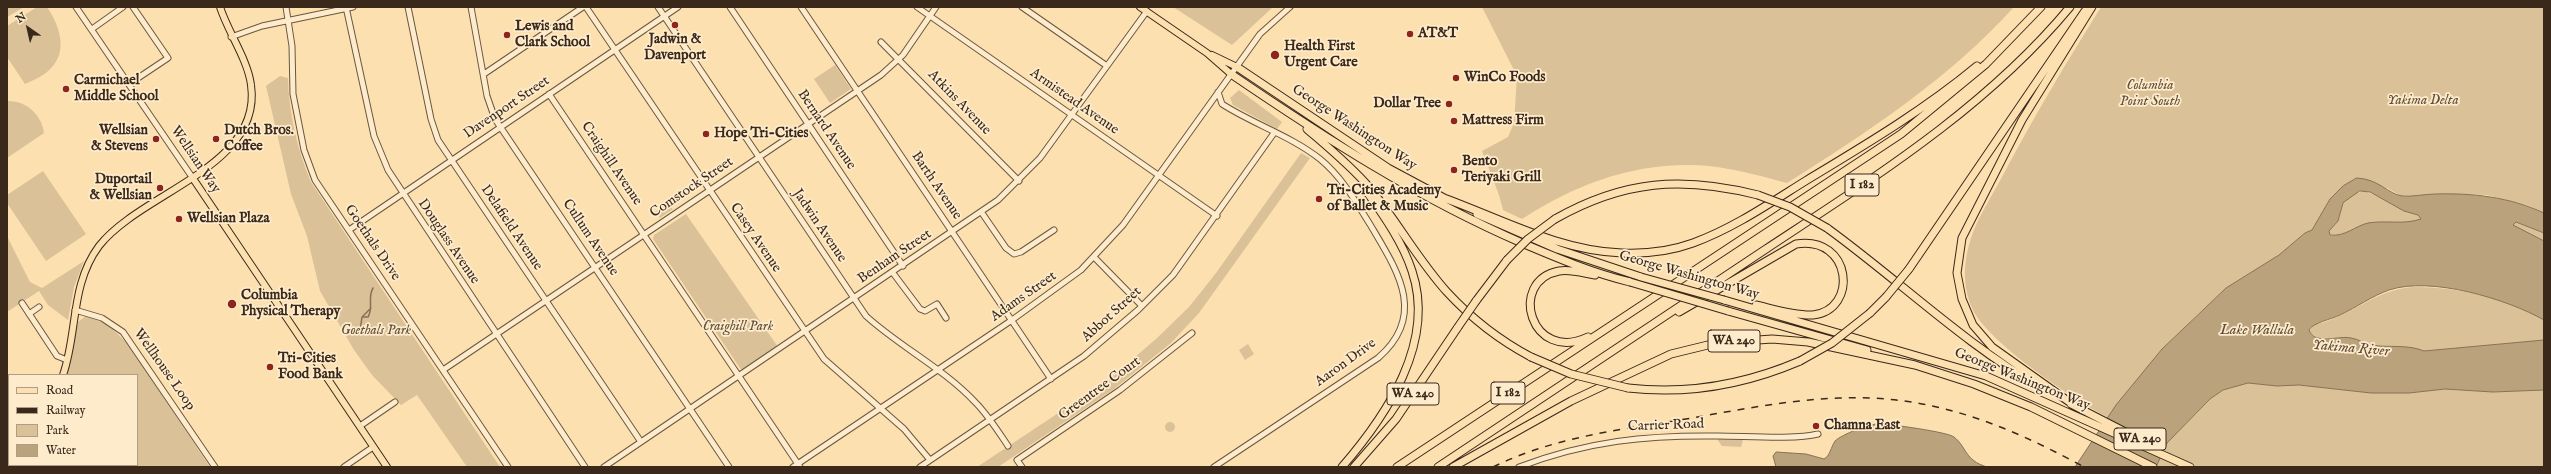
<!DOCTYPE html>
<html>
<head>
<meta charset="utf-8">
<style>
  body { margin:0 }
  #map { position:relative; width:2551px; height:474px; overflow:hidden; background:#fce0b0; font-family:"IM FELL English",serif }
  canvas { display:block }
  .frame { position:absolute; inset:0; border:8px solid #3a291b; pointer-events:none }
  .legend { position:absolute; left:8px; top:374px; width:130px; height:92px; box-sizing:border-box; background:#fdebcc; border:1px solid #af9d85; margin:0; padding:5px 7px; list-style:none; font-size:12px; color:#3a291b }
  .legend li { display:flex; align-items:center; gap:8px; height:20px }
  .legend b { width:20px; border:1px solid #af9d85 }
  .north { position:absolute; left:8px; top:8px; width:40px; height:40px; -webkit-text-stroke:3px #fdebcc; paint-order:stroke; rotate:326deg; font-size:11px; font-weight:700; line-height:16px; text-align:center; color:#3a291b }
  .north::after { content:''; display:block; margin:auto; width:14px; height:18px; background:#3a291b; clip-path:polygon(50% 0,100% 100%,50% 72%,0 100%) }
</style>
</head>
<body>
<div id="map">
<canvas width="2551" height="474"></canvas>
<div class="frame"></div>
<ul class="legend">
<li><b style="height:5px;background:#fce0b0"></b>Road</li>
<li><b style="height:5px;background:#3a291b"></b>Railway</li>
<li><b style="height:11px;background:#dbc197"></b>Park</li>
<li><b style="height:11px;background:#baa27d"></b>Water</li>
</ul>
<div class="north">N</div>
</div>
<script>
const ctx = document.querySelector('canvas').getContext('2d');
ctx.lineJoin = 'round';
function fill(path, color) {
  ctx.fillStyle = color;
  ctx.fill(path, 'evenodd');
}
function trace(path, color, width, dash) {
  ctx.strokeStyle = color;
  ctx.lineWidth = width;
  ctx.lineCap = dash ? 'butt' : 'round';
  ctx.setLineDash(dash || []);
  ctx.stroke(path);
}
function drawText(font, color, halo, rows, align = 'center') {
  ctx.font = font + ' "IM FELL English",serif';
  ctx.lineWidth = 3.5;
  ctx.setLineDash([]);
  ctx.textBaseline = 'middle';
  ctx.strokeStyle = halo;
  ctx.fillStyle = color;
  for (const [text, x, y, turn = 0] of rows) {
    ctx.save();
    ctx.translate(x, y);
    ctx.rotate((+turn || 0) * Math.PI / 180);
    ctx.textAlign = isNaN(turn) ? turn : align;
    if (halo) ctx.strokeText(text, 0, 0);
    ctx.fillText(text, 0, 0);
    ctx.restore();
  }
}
const green = new Path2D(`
  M7 7H24L7 17Z
  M37 7H47C61 28 69 54 47 72 41 77 32 81 25 84L7 57V26Z
  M1173 7H1273L1232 45Z
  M1482 7H2014C1950 78 1868 132 1787 183 1761 176 1735 169 1709 166 1641 160 1579 182 1522 219L1503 210 1499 195 1482 151 1508 137 1514 123 1517 76Z
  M2101 7H2544V213L2529 206 2487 195 2458 194 2401 196 2387 188 2343 186 2330 199 2312 230 2305 233 2279 255 2226 288 2199 313 2162 349 2109 418C2075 401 1989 343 1973 310 1963 290 1963 266 1969 245 1975 221 1991 198 2002 177 2033 118 2066 63 2101 7Z
  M835 65 851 89 830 103 814 79Z
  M280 76 288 78C289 114 297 149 311 182L500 467H467L417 395 401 405 372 375 354 350 320 291 307 236 291 194 266 86Z
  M1239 90 1282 122 1277 129 1233 105 1230 98Z
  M7 101C26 100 42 115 44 133L7 158Z
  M1301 153 1310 158 1199 313 1171 343 1114 389 998 467H977L1111 378 1157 338 1189 307 1216 273Z
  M43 171 86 234 46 261 7 203V195Z
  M2365 191 2418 215 2421 219C2415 221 2408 223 2403 224 2391 225 2379 220 2366 224 2355 227 2340 240 2328 233L2338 221 2343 203 2357 193Z
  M666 204 673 209 660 218 655 212Z
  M686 214 778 347 742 371 653 239 654 235Z
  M2516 222 2544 233V241L2514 227 2513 223Z
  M7 236 30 282 42 288 84 261 74 287 68 320 48 305 39 291 7 312Z
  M2414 287C2459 287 2505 298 2544 320V340L2424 351 2405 347 2371 345 2351 338H2318L2309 332 2313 325C2350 318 2374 289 2414 287Z
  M86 316 107 324 127 343 210 467H104L103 465H137V375H67L78 322Z
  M1248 344 1254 354 1245 360 1239 350Z
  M2248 383 2277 386 2299 385 2371 393H2409L2445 389 2493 392 2544 390V467H2156L2167 443 2210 399 2223 390Z
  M1165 427a5 5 0 1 1 10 0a5 5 0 1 1-10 0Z
  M1717 439 1743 440 1741 447 1722 446Z`);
const water = new Path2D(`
  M2357 178C2379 179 2388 194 2402 196 2412 197 2425 194 2436 194 2474 193 2509 197 2544 213V233L2516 222 2513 225 2544 241V320C2507 299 2431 276 2389 290 2372 296 2357 307 2340 315 2332 319 2312 323 2309 330 2315 346 2339 335 2351 338 2359 339 2364 344 2372 345 2389 348 2407 344 2424 351L2544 340V390L2493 392 2445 389 2409 393H2371L2299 385 2277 386 2248 383 2223 390 2210 399 2167 443 2156 467H2075L2116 405 2162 349 2226 288 2279 255 2305 233 2312 230 2330 199 2343 186ZM2360 191 2370 192 2404 211 2418 215 2421 219C2403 225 2387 220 2368 223 2355 226 2345 237 2330 235L2329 231 2338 221 2343 203Z
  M1879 424C1890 424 1948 432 1954 437 1967 447 1964 460 1987 467H1776L1773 456 1776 452 1806 454 1824 459C1830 456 1831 447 1835 441 1841 435 1870 423 1879 424Z`);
const stream = new Path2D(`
  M363 316 371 308
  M360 331 362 317H368C374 307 367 298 373 288`);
const minor = new Path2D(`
  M76 7 192 177
  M286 7 292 46 293 94 304 150 315 180 508 467
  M346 7 374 136 388 170 585 467
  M408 7 431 119 438 140 641 442
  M471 7 487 96 495 119 729 467
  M586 7 824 359 904 429 930 460
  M658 7 866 316C900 347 943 368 975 402 988 415 998 431 1008 446
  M730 7 903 266
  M801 7 1051 379
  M917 7 1217 216
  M1022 7 1107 66
  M92 29 123 7
  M231 37 262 26 353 7
  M881 42 1019 181
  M484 74 583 7
  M129 84 168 58 133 7
  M549 94 800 467
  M982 213 1006 248 1014 254 1021 252 1054 230
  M349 230 678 7
  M1094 257 1142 306
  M893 273 920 309 925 311 937 304 946 318
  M22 303 57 356 67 360
  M75 310 102 318 123 332 215 467
  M29 314 39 307
  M443 370 881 75 903 55 936 7
  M7 409 9 412
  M360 426 395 402
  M46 465 47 467
  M344 467 373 447
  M604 467 998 200 1040 158 1147 11
  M793 467 1012 320 1081 270 1123 225 1260 34 1290 7
  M920 467 1084 356 1138 310 1173 275 1274 133
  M1022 467 1017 460 1120 390 1192 333
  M1214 467 1378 358C1428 315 1397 270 1371 226 1356 202 1342 177 1320 159 1291 136 1253 124 1222 104L1218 92
  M1519 467C1587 441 1647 435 1718 436 1745 436 1795 440 1818 434`);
const major = new Path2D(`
  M1140 7 1207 53 1231 74
  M1212 55 1237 67
  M192 177 387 467
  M63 375C78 332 70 285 99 246 141 192 263 167 251 85 248 60 228 32 220 7
  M7 435 9 433
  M7 440 9 439`);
const highway = new Path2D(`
  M1237 67 1388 168 1446 199
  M1231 74C1325 138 1418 198 1522 243 1557 258 1593 273 1630 282
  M1307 129C1329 148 1351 166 1369 187 1397 221 1418 260 1447 292 1471 318 1499 340 1531 357
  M1441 197C1500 218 1559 251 1622 253 1646 254 1671 251 1693 243 1734 228 1770 203 1807 180 1865 145 1924 110 1977 66
  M1477 214 1557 249 1641 277
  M1555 219C1624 180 1682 176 1758 195
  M1827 228C1900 281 1964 344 2043 389
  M1909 269 2085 11
  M1724 300 1986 376 2190 467
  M1476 301 1507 260
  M1728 311 1867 350
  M1679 312 1796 244C1852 235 1859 310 1813 315 1795 316 1773 309 1756 305
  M1870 313 1886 297
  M1588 337C1531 364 1507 281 1559 271 1571 269 1583 273 1595 275
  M1628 388C1689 395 1744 385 1800 361
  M2071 404 2137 438
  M2075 406 1992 347 1973 325 1962 299 1957 273 1962 238 2022 120 2092 7
  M1342 467C1387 415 1436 342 1412 271 1403 243 1384 216 1367 192
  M1354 467 1396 419 1458 327
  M1397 467 1901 134 1986 64 2041 7
  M1438 467C1547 394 1657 322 1766 249 1875 177 1986 108 2070 7
  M1453 467 1571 401 1671 354 1716 343 1772 339 1808 342 1915 365 1974 384 2031 407 2153 467`);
const rail = new Path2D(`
  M1493 467C1552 438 1616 430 1680 420 1733 411 1786 400 1839 398 1930 394 2005 424 2084 467`);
const highwayBridge = new Path2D(`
  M1758 195 1790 207 1827 228
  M1507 260 1528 239 1555 219
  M1641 277 1724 300
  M1630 282 1728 311
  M1886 297 1909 269
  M1458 327 1476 301
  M1531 357 1571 374 1628 388
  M1800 361 1832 343 1870 313`);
const markers = [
  [675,25,4,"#8f2418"],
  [1410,34,4,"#8f2418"],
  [507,35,4,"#8f2418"],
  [1275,55,5,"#8f2418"],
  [1456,78,4,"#8f2418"],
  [66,89,4,"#8f2418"],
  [1449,104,4,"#8f2418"],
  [1454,121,4,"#8f2418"],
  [706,134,4,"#8f2418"],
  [156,139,4,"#8f2418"],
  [216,139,4,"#8f2418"],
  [1454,170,4,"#8f2418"],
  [160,188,4,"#8f2418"],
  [1319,199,4,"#8f2418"],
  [179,219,4,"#8f2418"],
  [232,304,5,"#8f2418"],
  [270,367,4,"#8f2418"],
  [1816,426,4,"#8f2418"]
];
const shields = [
  [1862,185,34],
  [1734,341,52],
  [1508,393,34],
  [1413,394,52],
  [2140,439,52]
];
const shieldNames = [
  ["I 182",1862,185],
  ["WA 240",1734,341],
  ["I 182",1508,393],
  ["WA 240",1413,394],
  ["WA 240",2140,439]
];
const poiNames = [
  ["Lewis and",515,27],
  ["Clark School",515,43],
  ["AT&T",1418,34],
  ["Jadwin &",675,40,"center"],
  ["Davenport",675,56,"center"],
  ["Health First",1284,47],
  ["Urgent Care",1284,63],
  ["WinCo Foods",1464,78],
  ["Carmichael",74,81],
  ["Middle School",74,97],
  ["Dollar Tree",1441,104,"right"],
  ["Mattress Firm",1462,121],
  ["Wellsian",148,131,"right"],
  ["& Stevens",148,147,"right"],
  ["Dutch Bros.",224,131],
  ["Coffee",224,147],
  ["Hope Tri-Cities",714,134],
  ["Bento",1462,162],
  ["Teriyaki Grill",1462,178],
  ["Duportail",152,180,"right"],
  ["& Wellsian",152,196,"right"],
  ["Tri-Cities Academy",1327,191],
  ["of Ballet & Music",1327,207],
  ["Wellsian Plaza",187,219],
  ["Columbia",241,296],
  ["Physical Therapy",241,312],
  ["Tri-Cities",278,359],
  ["Food Bank",278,375],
  ["Chamna East",1824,426]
];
const parkNames = [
  ["Columbia",2150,86],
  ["Point South",2150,102],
  ["Yakima Delta",2423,101],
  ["Craighill Park",738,327],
  ["Goethals Park",376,331]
];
const streetNames = [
  ["Armistead Avenue",1074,102,35],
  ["Atkins Avenue",959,103,46],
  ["Davenport Street",507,108,-34],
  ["George Washington Way",1354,128,33],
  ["Bernard Avenue",826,130,56],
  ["Wellsian Way",195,160,56],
  ["Craighill Avenue",611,164,56],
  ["Barth Avenue",936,186,56],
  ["Comstock Street",692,188,-34],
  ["Jadwin Avenue",819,226,56],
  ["Delafield Avenue",511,228,56],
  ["Cullum Avenue",590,238,56],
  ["Casey Avenue",755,238,56],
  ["Douglass Avenue",448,242,56],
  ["Goethals Drive",372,243,56],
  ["Benham Street",895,257,-34],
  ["George Washington Way",1689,276,16],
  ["Adams Street",1024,297,-35],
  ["Abbot Street",1112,315,-42],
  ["Aaron Drive",1346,363,-36],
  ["Wellhouse Loop",164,370,55],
  ["George Washington Way",2022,380,22],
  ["Greentree Court",1100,389,-36],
  ["Carrier Road",1666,426,-2]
];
const waterNames = [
  ["Lake Wallula",2257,331],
  ["Yakima River",2351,349,5]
];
fill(green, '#dbc197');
fill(water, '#baa27d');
trace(water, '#877256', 1);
trace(stream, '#877256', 1.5);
trace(minor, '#6a5740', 7);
trace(major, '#3a291b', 8);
trace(highway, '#3a291b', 9);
trace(minor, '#fdebcc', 5);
trace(major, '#fce0b0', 6);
trace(highway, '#fce0b0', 7);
trace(rail, '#3a291b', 1.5, [7, 7]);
trace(highwayBridge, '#3a291b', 9, []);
trace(highwayBridge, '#fce0b0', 7);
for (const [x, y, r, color] of markers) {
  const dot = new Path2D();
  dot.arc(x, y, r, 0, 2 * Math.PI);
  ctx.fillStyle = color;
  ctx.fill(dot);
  trace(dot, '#fdebcc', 1.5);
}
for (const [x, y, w] of shields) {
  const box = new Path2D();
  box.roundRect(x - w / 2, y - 11, w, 22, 3);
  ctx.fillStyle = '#fdebcc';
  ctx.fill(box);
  trace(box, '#3a291b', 1);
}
drawText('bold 13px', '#3a291b', null, shieldNames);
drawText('bold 14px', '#3a291b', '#fdebcc', poiNames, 'left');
drawText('italic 14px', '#624f3a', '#fdebcc', parkNames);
drawText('14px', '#3a291b', '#fdebcc', streetNames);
drawText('italic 15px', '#604d38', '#fdebcc', waterNames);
</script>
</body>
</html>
